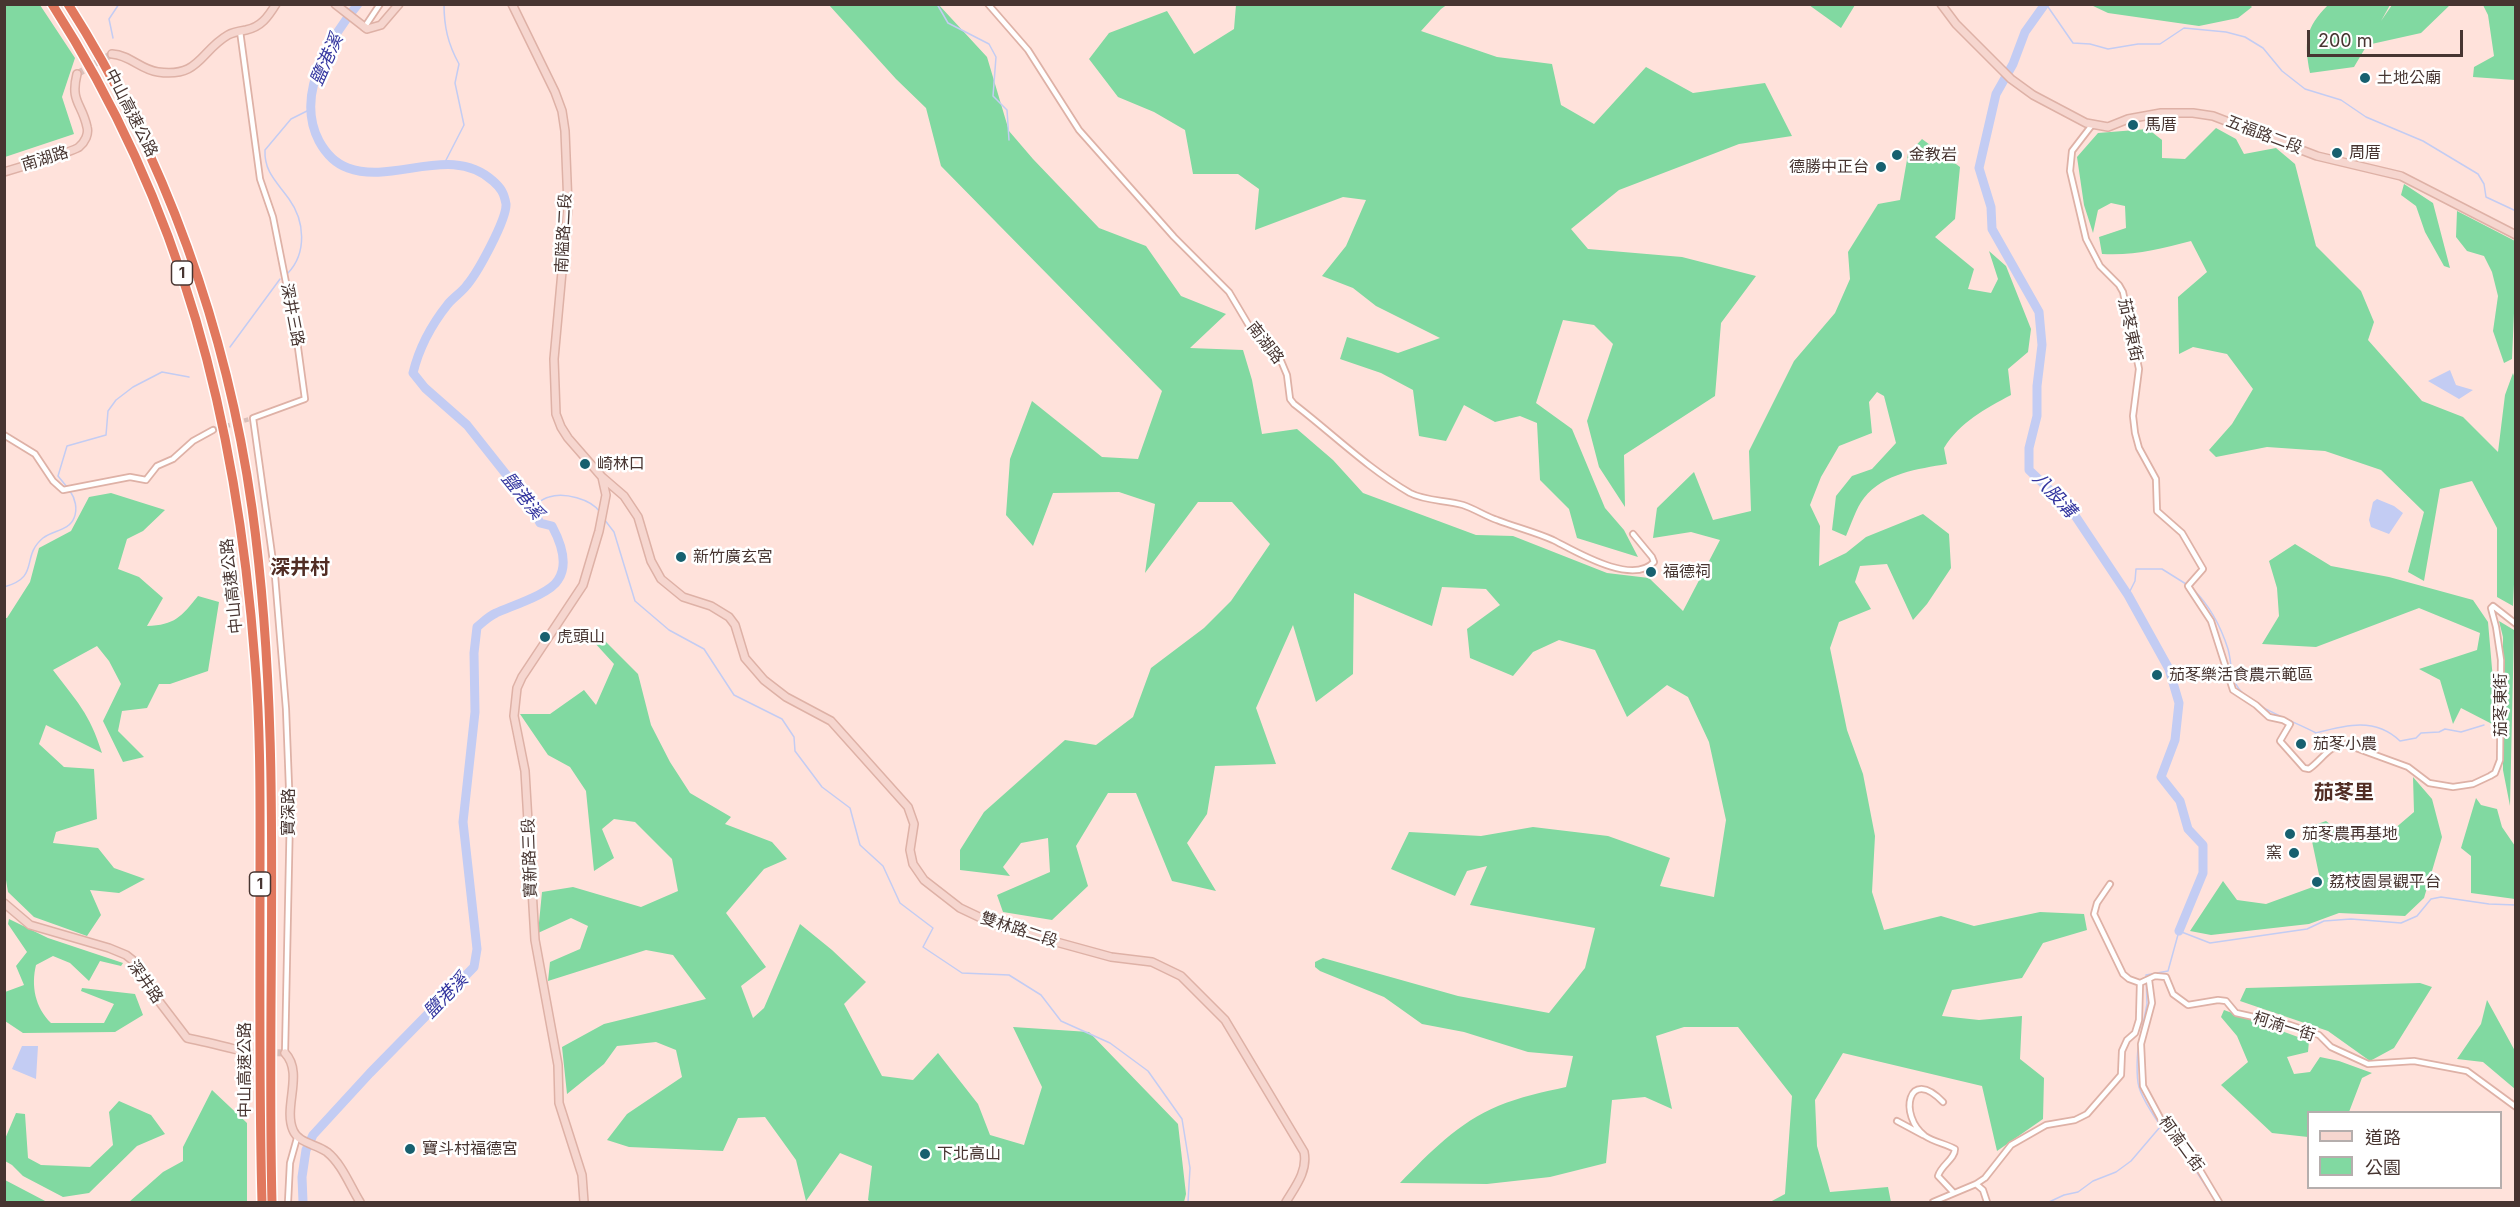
<!DOCTYPE html>
<html>
<head>
<meta charset="utf-8">
<style>
  body { margin:0 }
  #map { position:relative; width:2520px; height:1207px; overflow:hidden; background:#ffe2db; font-family:Inter,"Noto Sans TC",sans-serif }
  canvas { display:block }
  .frame { position:absolute; inset:0; border:6px solid #473531; pointer-events:none }
  .legend { position:absolute; left:2307px; top:1111px; width:195px; height:78px; box-sizing:border-box; background:#fff; border:2px solid #b5aead; margin:0; padding:8px 10px; list-style:none; font-size:18px; color:#473531 }
  .legend li { display:flex; align-items:center; gap:12px; height:30px }
  .legend b { width:30px; border:2px solid #b5aead }
  .scale { position:absolute; left:2307px; top:30px; width:156px; height:27px; box-sizing:border-box; border:3px solid #473531; border-top:0; padding-left:8px; font-size:18px; line-height:21px; white-space:nowrap; color:#473531; -webkit-text-stroke:4px #fff; paint-order:stroke }
</style>
</head>
<body>
<div id="map">
<canvas width="2520" height="1207"></canvas>
<div class="frame"></div>
<ul class="legend">
<li><b style="height:8px;background:#f6d6cf"></b>道路</li>
<li><b style="height:16px;background:#81d9a1"></b>公園</li>
</ul>
<div class="scale">200 m</div>
</div>
<script>
const ctx = document.querySelector('canvas').getContext('2d');
ctx.lineJoin = 'round';
function fill(path, color) {
  ctx.fillStyle = color;
  ctx.fill(path, 'evenodd');
}
function trace(path, color, width, dash) {
  ctx.strokeStyle = color;
  ctx.lineWidth = width;
  ctx.lineCap = dash ? 'butt' : 'round';
  ctx.setLineDash(dash || []);
  ctx.stroke(path);
}
function drawText(font, color, halo, rows, align = 'center') {
  ctx.font = font + ' Inter,"Noto Sans TC",sans-serif';
  ctx.lineWidth = 5;
  ctx.setLineDash([]);
  ctx.textBaseline = 'middle';
  ctx.strokeStyle = halo;
  ctx.fillStyle = color;
  for (const [text, x, y, turn = 0] of rows) {
    ctx.save();
    ctx.translate(x, y);
    ctx.rotate((+turn || 0) * Math.PI / 180);
    ctx.textAlign = isNaN(turn) ? turn : align;
    if (halo) ctx.strokeText(text, 0, 0);
    ctx.fillText(text, 0, 0);
    ctx.restore();
  }
}
const green = new Path2D(`
  M1448 4 1441 9 1421 31 1497 57 1552 64 1561 105 1594 124 1646 67 1693 93 1765 83 1792 136 1739 144 1619 190 1571 229 1588 249 1682 257 1756 276 1721 323 1715 396 1624 455 1625 507 1599 467 1587 421 1613 344 1594 325 1563 320 1536 403 1572 429 1605 508 1624 530 1638 557 1577 538 1569 509 1540 480 1537 423 1520 416 1495 422 1464 405 1446 441 1419 436 1413 390 1381 373 1340 359 1347 337 1398 353 1440 338 1376 306 1353 288 1322 276 1346 246 1366 200 1343 197 1255 230 1259 189 1238 174H1193L1185 130 1154 112 1118 97 1089 59 1109 33 1167 11 1194 54 1234 29 1236 5Z
  M2249 4 2252 7 2238 18 2199 26 2108 13 2091 5Z
  M4 5H40L75 58 62 97 74 134 5 157Z
  M829 5H939L987 57 1009 131 1033 159 1099 228 1146 246 1181 296 1226 314 1190 348 1243 350 1252 380 1262 434 1297 429 1333 460 1363 493 1476 535 1513 536 1607 573 1649 578 1683 611 1720 540 1691 532 1653 538 1657 508 1694 472 1713 520 1751 511 1749 451 1794 361 1835 313 1850 279 1848 252 1878 204 1900 200 1908 154 1922 139 1960 167 1955 219 1935 237 1974 269 1968 289 1991 293 1998 279 1989 251 2006 266 2031 329 2028 352 2008 369 2011 395C1985 409 1960 422 1944 448L1947 464C1918 469 1884 473 1864 498 1856 508 1851 525 1846 536L1832 530 1836 496 1852 476 1872 469 1896 443 1884 396 1877 392 1869 402 1872 433 1839 446 1821 477 1810 505 1820 526 1819 566 1846 553 1866 537 1923 514 1949 534 1951 568 1927 604 1913 620 1887 564 1860 566 1855 582 1871 609 1839 622 1830 648 1847 730 1863 774 1875 836 1872 892 1884 930 1941 916 1974 926 2040 912 2084 914 2087 930 2043 943 2022 978 1952 990 1942 1016 1979 1020 2022 1016 2020 1059 2044 1078 2043 1119 1997 1151 1982 1086 1843 1053 1815 1100 1817 1146 1830 1192 1888 1187 1891 1202H1770L1785 1194 1792 1096 1738 1027H1684L1656 1036 1672 1109 1645 1097 1612 1100 1606 1163 1550 1177 1487 1184 1400 1183C1429 1153 1459 1122 1498 1106 1520 1097 1543 1092 1566 1087L1573 1056 1528 1052 1464 1032 1422 1024 1384 997 1320 971 1315 967V962L1323 958 1458 996 1549 1013 1585 968 1595 928 1470 905 1487 866 1467 871 1455 896 1391 869 1409 832 1481 836 1533 827 1608 836 1670 858 1660 886 1714 897 1726 820 1709 742 1688 697 1667 685 1627 717 1595 650 1559 640 1533 652 1513 676 1470 658 1467 629 1500 605 1486 589 1442 587 1432 626 1354 593 1353 674 1316 702 1293 625 1256 708 1276 764 1215 766 1207 814 1187 843 1216 891 1172 881 1136 793H1108L1076 846 1088 886 1052 920 1003 912 997 895 1050 872 1048 838 1021 843 1003 867 1010 876 960 870V850L984 812 1065 740 1096 745 1133 717 1151 668 1204 628 1231 601 1270 544 1232 502H1198L1145 573 1155 504 1119 492 1053 493 1033 546 1006 515 1010 459 1032 401 1102 457 1138 459 1162 391 941 166 926 108 896 79Z
  M1809 5H1855L1841 28Z
  M2328 5H2390L2381 21 2392 5H2450L2421 33 2367 45 2354 67 2310 73C2304 42 2305 28 2328 5Z
  M2483 5H2514L2515 80 2473 77 2474 67 2494 56 2488 15Z
  M2216 128 2236 139 2244 154 2276 148 2295 164 2316 246 2361 291 2374 322 2368 340 2422 401 2463 417 2498 452 2505 395 2513 373 2516 382V540L2513 606 2497 597V528L2472 481 2440 489 2424 581 2408 572 2424 512 2381 470 2325 451 2267 447 2216 457 2209 450 2232 424 2253 389 2227 354 2193 347 2179 354 2178 297 2207 272 2191 241C2161 249 2133 256 2102 254L2099 237 2126 228 2125 206 2111 203 2098 210 2093 233 2084 205 2077 157 2098 133 2148 129 2162 140V158L2185 159Z
  M2404 184 2433 203 2450 268 2444 266 2425 232 2416 206 2401 195Z
  M2457 211 2515 241 2516 312 2514 313 2512 359 2504 363 2493 331 2498 296 2492 272 2484 256 2467 251 2456 237Z
  M111 493 165 510 143 531 127 539 118 569 139 577 163 598 147 626C175 625 181 617 198 596L219 602 208 671 170 684H159L147 708 122 711 118 731 144 757 123 762 103 721 121 684 109 661 97 646 53 670C77 702 89 712 102 753L46 725 39 744 64 767 94 769 97 819 56 832 53 843 98 848 114 868 145 879 119 893 90 890 101 915 87 936 34 917 8 892 4 868 5 618H7L30 582 39 548 71 531 89 497Z
  M2295 544 2331 566 2389 577 2473 600 2488 622 2493 680 2492 724 2461 708 2453 724 2440 680 2419 669 2477 650 2480 633 2419 608 2316 647 2262 644 2279 616 2277 588 2269 561Z
  M2499 621 2514 630 2510 806 2503 770V637Z
  M600 636 638 674 651 725 670 762 690 793 731 817 725 824 772 842 787 859 764 869 726 913 766 967 741 986 753 1018 764 1008 800 924 832 950 866 982 844 1004 882 1076 913 1080 938 1053 978 1104 990 1135 1024 1145 1042 1087 1013 1027 1089 1032 1178 1124 1186 1194 1184 1202H871L868 1200 872 1166 840 1153 806 1201 796 1160 765 1117 738 1118 723 1151 629 1147 607 1140 627 1114 682 1077 676 1050 656 1042 617 1046 604 1064 567 1094 562 1047 604 1024 706 999 673 955 646 950 548 981 550 962 580 949 588 926 571 918 538 933 542 892 573 887 641 907 678 891 672 859 635 822 614 819 602 829 614 858 594 871 586 791 570 767 548 755 520 714H550L584 690 596 705 614 664 594 642Z
  M2413 777 2432 799 2442 837 2424 898 2405 916 2339 913 2309 924 2211 935 2190 931 2223 881 2237 900 2266 904 2321 884 2309 827 2326 821 2353 842H2379L2414 812Z
  M2476 798 2481 805 2497 809 2502 827 2515 846V899L2471 893V856L2461 848Z
  M9 919 48 938 123 963 121 966 100 961 89 981 70 963 53 956 36 965C31 986 35 1007 51 1023H104L114 1004 81 991 82 988 135 994 143 1015 115 1032 23 1033 5 1021V992L24 985 16 966 27 952 8 924Z
  M2420 983 2432 987 2394 1048 2370 1061 2328 1031 2240 1001 2246 988Z
  M2487 1000 2515 1051V1089L2483 1062 2457 1059 2481 1024Z
  M2224 1010 2309 1041 2308 1052 2287 1057 2294 1074 2310 1072 2320 1057 2339 1061 2372 1073 2362 1078 2349 1112H2308V1137L2272 1133 2221 1085 2248 1062 2237 1036 2221 1017Z
  M212 1090 247 1123V1202H129L163 1172 183 1161V1147Z
  M119 1101 151 1115 165 1134 137 1146 89 1193 63 1197 23 1176 12 1165 5 1161V1139L16 1113 25 1114 28 1158 41 1165 90 1167 113 1145 109 1112Z
  M4 1180H5L47 1202H5Z`);
const water = new Path2D(`
  M2450 370 2456 385 2473 390 2459 399 2428 381Z
  M2377 499 2394 506 2403 513 2389 534 2371 527 2369 520 2373 502Z
  M22 1046H38L36 1079 12 1069Z`);
const stream = new Path2D(`
  M342 4 352 12
  M937 4 948 23 989 44 996 57 993 96 1007 110 1009 140
  M2046 4 2073 43 2090 44 2108 49 2138 44H2160L2184 28 2226 32 2245 37 2263 48 2282 71 2305 89 2341 100 2366 117 2423 141 2478 174 2484 184 2486 197 2516 211
  M113 38 109 19 119 4
  M444 164 464 125 455 83 459 64C448 44 444 27 444 4
  M288 273C307 253 305 221 289 199 277 182 264 172 265 150L291 119 311 109
  M230 347 280 279
  M67 487 58 476 67 446 106 435 108 411 116 400 133 387 162 372 189 377
  M532 507C537 504 543 498 549 497 564 492 591 499 600 512
  M604 519 614 532 635 601 669 630 704 649 734 695 782 719 794 737 795 751 822 787 850 808 860 845 883 866 900 903 933 928 923 947 962 973 1009 975 1041 995 1061 1021 1110 1043 1148 1071 1182 1119 1190 1168 1188 1202
  M4 587C41 577 20 557 43 538 53 530 69 531 74 518 78 509 75 498 70 491
  M2193 589C2209 605 2221 627 2228 649 2232 663 2230 678 2239 689 2254 708 2294 721 2316 733 2346 725 2375 717 2400 741L2416 738 2421 733 2439 732 2445 729 2461 732 2484 725
  M2128 595 2135 581 2136 569H2162L2186 584
  M2140 1039 2147 1004 2146 975 2168 971 2179 931 2210 943 2307 929 2324 921 2351 919 2401 923 2417 916 2431 899 2441 897 2489 904 2516 905
  M2139 1043C2137 1053 2136 1077 2139 1087 2142 1098 2158 1124 2166 1132
  M2180 1146 2216 1202
  M2049 1202 2064 1195 2078 1192 2093 1181 2116 1172 2131 1161 2160 1127`);
const river = new Path2D(`
  M2045 4 2025 32 2013 64 1996 94 1979 168 1991 207 1992 229 2039 312 2042 345 2037 386V416L2029 448V470L2072 511 2128 595 2169 669 2179 703 2175 740 2161 777 2180 801 2188 829 2203 845V873L2179 931
  M303 1202 302 1177 306 1150 313 1135 370 1073 474 967 477 949 463 822 475 712 474 653 477 627C483 622 489 616 496 613 511 606 550 594 558 580 569 564 560 541 552 526L540 523 532 507 467 425 425 388 413 373C419 348 432 324 448 304 454 297 462 292 467 285 478 272 507 219 506 204 504 193 501 188 493 181 451 143 394 185 348 168 334 163 325 152 319 141 295 95 329 40 358 4`);
const streetTunnel = new Path2D(`
  M213 430 253 418`);
const secondaryTunnel = new Path2D(`
  M77 74 112 54
  M246 1052 285 1053`);
const street = new Path2D(`
  M988 4 1028 50 1079 130 1174 237 1229 292 1251 329 1279 356 1287 375 1290 399 1294 404C1333 434 1367 468 1410 493 1425 501 1446 500 1463 505 1475 509 1485 516 1497 520 1515 527 1535 532 1553 540 1575 551 1632 586 1654 562L1652 557 1633 534
  M364 28 380 4
  M240 31 260 179 273 217 296 333 305 399 253 418 275 576 286 709 290 813 285 1053
  M2092 125 2072 151 2070 171 2086 239 2100 266 2119 285 2123 292 2139 369 2133 416 2135 433 2139 448 2156 479 2157 511 2182 533 2203 569 2188 586 2211 621 2233 690 2256 705 2269 717 2283 720 2290 724 2280 741 2304 768 2309 769C2322 760 2328 746 2345 744L2408 767 2429 783 2453 787 2473 784 2490 776 2495 773 2500 760 2501 660 2496 627 2491 608 2493 606 2516 624
  M4 435 35 454 53 481 63 490 130 477 146 480 157 466 173 459 193 441 213 430
  M2110 884 2097 903 2094 914 2123 974 2129 979 2140 983 2155 976 2166 977 2173 994 2188 1005 2218 1000 2226 1001 2236 1013 2290 1025 2319 1035 2331 1047 2368 1064 2414 1061 2467 1071 2516 1107
  M2149 980 2152 1003 2141 1044 2143 1086 2165 1127 2191 1155 2219 1202
  M1943 1102C1908 1065 1898 1116 1925 1136 1934 1142 1946 1144 1955 1149 1955 1159 1941 1165 1938 1176L1954 1193
  M1897 1121 1923 1135
  M1976 1184 1983 1190 1987 1202
  M288 1202 290 1163 297 1138
  M1933 1202 1976 1184 1985 1178 2011 1145 2046 1125 2075 1120 2087 1114 2121 1075 2122 1051 2127 1040 2135 1033 2139 1020 2140 983`);
const secondary = new Path2D(`
  M335 4 367 29 381 25 399 4
  M512 4 555 92 562 111 565 131 568 206 554 359 556 414 561 427 568 438 602 477 606 495 599 531 583 585 522 677 517 688 514 716 525 771 535 940 558 1065 559 1103 582 1175 584 1202
  M1941 4 1956 24 2011 79 2033 95 2086 123 2108 127 2128 119 2161 113H2193L2213 116 2317 156 2401 176 2516 235
  M112 54C130 55 141 70 158 72 200 78 200 51 228 35 233 32 240 31 246 30 261 27 268 17 276 4
  M4 172C14 169 75 151 79 147 85 142 89 134 87 127 82 103 70 102 77 74
  M602 477 624 496 638 517 651 561 661 579 683 597 711 606 729 617 735 625 745 658 764 680 786 697 831 721 908 807 914 824 910 850 913 864 924 880 960 908 998 926 1111 957 1152 962 1181 976 1225 1020 1304 1152C1308 1171 1295 1187 1286 1202
  M4 903 30 925 109 948 126 955 135 962 155 996 187 1038C207 1042 226 1047 246 1052
  M285 1053C304 1073 283 1107 293 1130 298 1143 316 1144 327 1152 342 1164 350 1186 360 1202`);
const highway = new Path2D(`
  M52 4C183 208 237 423 255 662 261 734 260 807 260 879 260 987 259 1095 262 1202
  M68 4C165 156 227 330 252 508 284 738 266 971 272 1202`);
const markers = [
  [2365,78,6,"#17606f"],
  [2133,125,6,"#17606f"],
  [2337,153,6,"#17606f"],
  [1897,155,6,"#17606f"],
  [1881,167,6,"#17606f"],
  [585,464,6,"#17606f"],
  [681,557,6,"#17606f"],
  [1651,572,6,"#17606f"],
  [545,637,6,"#17606f"],
  [2157,675,6,"#17606f"],
  [2301,744,6,"#17606f"],
  [2290,834,6,"#17606f"],
  [2294,853,6,"#17606f"],
  [2317,882,6,"#17606f"],
  [410,1149,6,"#17606f"],
  [925,1154,6,"#17606f"]
];
const shields = [
  [182,273,21],
  [260,884,21]
];
const shieldNames = [
  ["1",182,273],
  ["1",260,884]
];
const poiNames = [
  ["土地公廟",2377,78],
  ["馬厝",2145,125],
  ["周厝",2349,153],
  ["金教岩",1909,155],
  ["德勝中正台",1869,167,"right"],
  ["崎林口",597,464],
  ["新竹廣玄宮",693,557],
  ["福德祠",1663,572],
  ["虎頭山",557,637],
  ["茄苳樂活食農示範區",2169,675],
  ["茄苳小農",2313,744],
  ["茄苳農再基地",2302,834],
  ["窯",2282,853,"right"],
  ["荔枝園景觀平台",2329,882],
  ["寶斗村福德宮",422,1149],
  ["下北高山",937,1154]
];
const streetNames = [
  ["中山高速公路",131,113,63],
  ["五福路二段",2264,135,21],
  ["南湖路",45,159,-17],
  ["南隘路二段",564,233,-87],
  ["深井三路",292,315,79],
  ["茄苳東街",2130,330,78],
  ["南湖路",1265,343,52],
  ["中山高速公路",232,586,-96],
  ["茄苳東街",2501,705,-90],
  ["寶深路",289,812,-90],
  ["寶新路三段",530,858,-92],
  ["雙林路二段",1019,930,18],
  ["深井路",145,982,55],
  ["柯湳一街",2284,1027,17],
  ["中山高速公路",245,1070,-90],
  ["柯湳二街",2181,1144,54]
];
const waterNames = [
  ["鹽港溪",327,60,-66],
  ["八股溝",2054,495,47],
  ["鹽港溪",522,496,51],
  ["鹽港溪",446,996,-46]
];
const quarterNames = [
  ["深井村",300,568],
  ["茄苳里",2344,793]
];
fill(green, '#81d9a1');
fill(water, '#c3ccf3');
trace(stream, '#c3ccf3', 1.5);
trace(river, '#c3ccf3', 9);
trace(streetTunnel, '#dabfb9', 4.5, [4.5, 2]);
trace(secondaryTunnel, '#dabfb9', 7, [7, 3.5]);
trace(street, '#deb1a6', 8);
trace(secondary, '#deb1a6', 10);
trace(highway, '#fff', 12);
trace(street, '#fff', 4.5);
trace(secondary, '#f6d6cf', 7);
trace(highway, '#e1785e', 9);
for (const [x, y, r, color] of markers) {
  const dot = new Path2D();
  dot.arc(x, y, r, 0, 2 * Math.PI);
  ctx.fillStyle = color;
  ctx.fill(dot);
  trace(dot, '#fff', 2);
}
for (const [x, y, w] of shields) {
  const box = new Path2D();
  box.roundRect(x - w / 2, y - 12, w, 24, 4.5);
  ctx.fillStyle = '#fff';
  ctx.fill(box);
  trace(box, '#473531', 1.5);
}
drawText('bold 15px', '#473531', null, shieldNames);
drawText('16px', '#473531', '#fff', poiNames, 'left');
drawText('16px', '#473531', '#fff', streetNames);
drawText('italic 18px', '#33359f', '#fff', waterNames);
drawText('bold 20px', '#512d24', '#fff', quarterNames);
</script>
</body>
</html>
